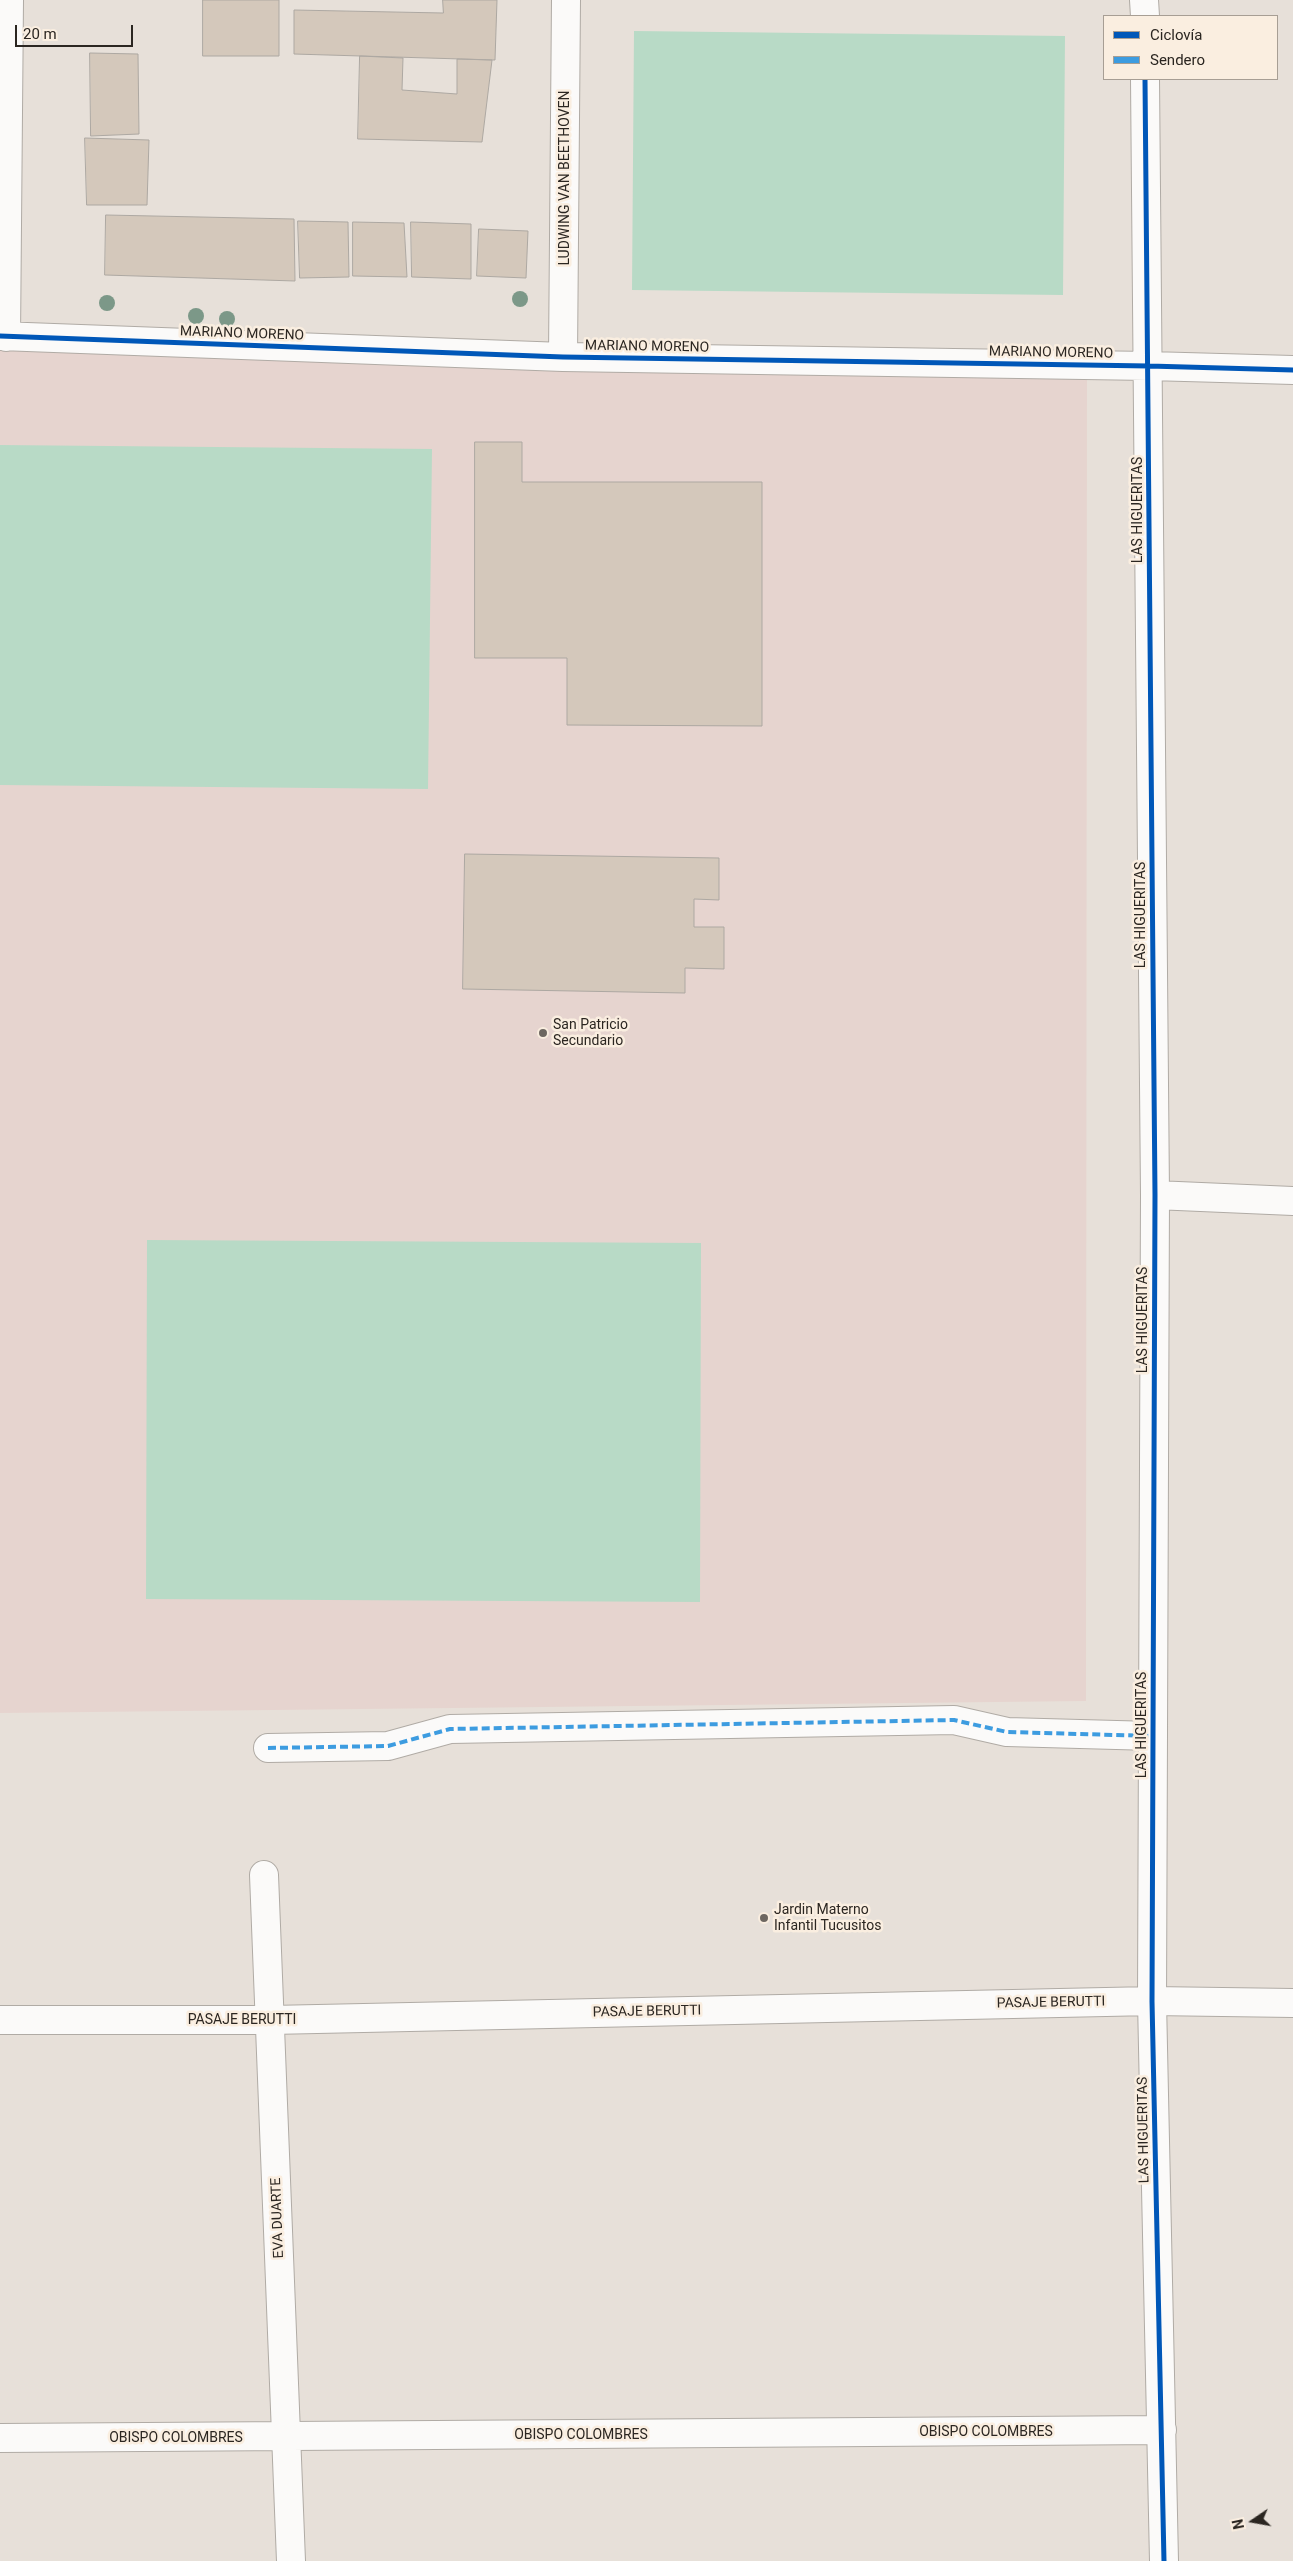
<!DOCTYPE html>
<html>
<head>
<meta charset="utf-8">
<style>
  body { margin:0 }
  #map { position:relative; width:1293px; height:2561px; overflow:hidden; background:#e7e0d9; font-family:Roboto,sans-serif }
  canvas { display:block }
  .legend { position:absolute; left:1103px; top:15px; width:175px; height:65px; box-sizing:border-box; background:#faeee0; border:1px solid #a79e94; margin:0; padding:6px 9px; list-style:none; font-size:15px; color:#2b2621 }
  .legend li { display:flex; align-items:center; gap:10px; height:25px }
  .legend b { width:25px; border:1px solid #a79e94 }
  .north { position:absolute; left:1228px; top:2496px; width:50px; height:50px; -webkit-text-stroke:4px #faeee0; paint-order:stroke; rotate:258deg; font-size:14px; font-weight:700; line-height:20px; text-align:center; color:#2b2621 }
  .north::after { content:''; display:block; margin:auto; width:18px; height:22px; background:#2b2621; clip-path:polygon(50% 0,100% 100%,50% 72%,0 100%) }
  .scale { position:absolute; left:15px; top:25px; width:118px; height:22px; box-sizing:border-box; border:2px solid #2b2621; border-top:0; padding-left:6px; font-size:15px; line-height:18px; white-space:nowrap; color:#2b2621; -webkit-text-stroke:4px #faeee0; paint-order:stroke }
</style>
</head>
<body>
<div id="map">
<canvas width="1293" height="2561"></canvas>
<ul class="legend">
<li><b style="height:6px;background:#0057b8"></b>Ciclovía</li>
<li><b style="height:6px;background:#3d9ce0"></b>Sendero</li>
</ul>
<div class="north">N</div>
<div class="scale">20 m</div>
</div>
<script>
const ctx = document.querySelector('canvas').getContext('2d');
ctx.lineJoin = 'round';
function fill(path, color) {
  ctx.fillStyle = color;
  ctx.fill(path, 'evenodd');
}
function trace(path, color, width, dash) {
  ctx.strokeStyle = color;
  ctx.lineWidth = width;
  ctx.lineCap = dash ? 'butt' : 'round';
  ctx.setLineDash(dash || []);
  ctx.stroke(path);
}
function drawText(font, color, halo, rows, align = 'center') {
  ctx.font = font + ' Roboto,sans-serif';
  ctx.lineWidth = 5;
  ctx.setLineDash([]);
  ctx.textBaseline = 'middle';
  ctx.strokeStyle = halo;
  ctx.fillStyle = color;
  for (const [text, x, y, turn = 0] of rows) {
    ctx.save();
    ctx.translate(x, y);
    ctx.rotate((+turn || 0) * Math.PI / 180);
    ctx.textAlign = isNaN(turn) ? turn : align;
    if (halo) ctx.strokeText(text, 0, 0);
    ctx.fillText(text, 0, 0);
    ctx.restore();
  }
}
const education = new Path2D(`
  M0 338 1087 365 1086 1701 0 1713Z`);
const green = new Path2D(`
  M634 31 1065 36 1063 295 632 290Z
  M0 445 432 449 428 789 0 785Z
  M147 1240 701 1243 700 1602 146 1599Z`);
const building = new Path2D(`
  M203 0H279V56H203Z
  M443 0H497L495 60 294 54V10L443 13Z
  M90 53 138 54 139 134 91 136Z
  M360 56 403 58 402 90 457 94V59L492 60 482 142 358 139Z
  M85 138 149 140 147 205H87Z
  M106 215 294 219 295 281 105 275Z
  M298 221 348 222 349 277 300 278Z
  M353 222 404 223 407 277 353 276Z
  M411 222 471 224V279L412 277Z
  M479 229 528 231 526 278 477 276Z
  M475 442H522V482H762V726L567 725V658H475Z
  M465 854 719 858V900L694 899V927H724V969L685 968V993L463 989Z`);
const minor = new Path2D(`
  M1144 0 1145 16
  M1145 79 1155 1195 1152 2001 1164 2561
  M0 336 563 357 1149 366 1293 370
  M6 337 9 0
  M563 357 566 0
  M1155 1195 1293 1201
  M268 1748 388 1746 450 1729 954 1720 1007 1732 1153 1736
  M264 1875 291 2561
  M0 2020H271L1152 2001 1293 2003
  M0 2438 1162 2430`);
const quiet = new Path2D(`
  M268 1748 388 1746 450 1729 954 1720 1007 1732 1153 1736`);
const cycleway = new Path2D(`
  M1145 79 1155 1195 1152 2001 1164 2561
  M0 336 563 357 1149 366 1293 370`);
const trees = [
  [520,299],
  [107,303],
  [196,316],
  [227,319]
];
const markers = [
  [543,1033,5,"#6d6761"],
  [764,1918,5,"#6d6761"]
];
const streetNames = [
  ["LUDWING VAN BEETHOVEN",565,178,-90],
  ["MARIANO MORENO",242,334,2],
  ["MARIANO MORENO",647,347,1],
  ["MARIANO MORENO",1051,353,1],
  ["LAS HIGUERITAS",1138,510,-90],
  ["LAS HIGUERITAS",1141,915,-90],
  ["LAS HIGUERITAS",1143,1320,-90],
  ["LAS HIGUERITAS",1142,1725,-90],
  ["PASAJE BERUTTI",1051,2003,-1],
  ["PASAJE BERUTTI",647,2012,-1],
  ["PASAJE BERUTTI",242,2020],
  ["LAS HIGUERITAS",1144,2130,-91],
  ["EVA DUARTE",278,2218,-92],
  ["OBISPO COLOMBRES",986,2432],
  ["OBISPO COLOMBRES",581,2435],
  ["OBISPO COLOMBRES",176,2438]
];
const poiNames = [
  ["San Patricio",553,1025],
  ["Secundario",553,1041],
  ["Jardin Materno",774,1910],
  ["Infantil Tucusitos",774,1926]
];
fill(education, '#e6d4cf');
fill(green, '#b8dac6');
fill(building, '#d4c8bb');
trace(building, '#ada8a2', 1);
trace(minor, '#b0aba5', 30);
trace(minor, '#fbfaf9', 28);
trace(quiet, '#3d9ce0', 4, [8, 4]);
trace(cycleway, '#0057b8', 5);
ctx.fillStyle = '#7c9888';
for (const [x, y] of trees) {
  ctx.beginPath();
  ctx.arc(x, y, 8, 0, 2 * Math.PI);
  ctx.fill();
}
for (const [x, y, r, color] of markers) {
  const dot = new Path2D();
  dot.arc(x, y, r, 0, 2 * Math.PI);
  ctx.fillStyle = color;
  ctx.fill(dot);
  trace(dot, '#faeee0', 2);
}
drawText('14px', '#2b2621', '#faeee0', streetNames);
drawText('14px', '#2b2621', '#faeee0', poiNames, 'left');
</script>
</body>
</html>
